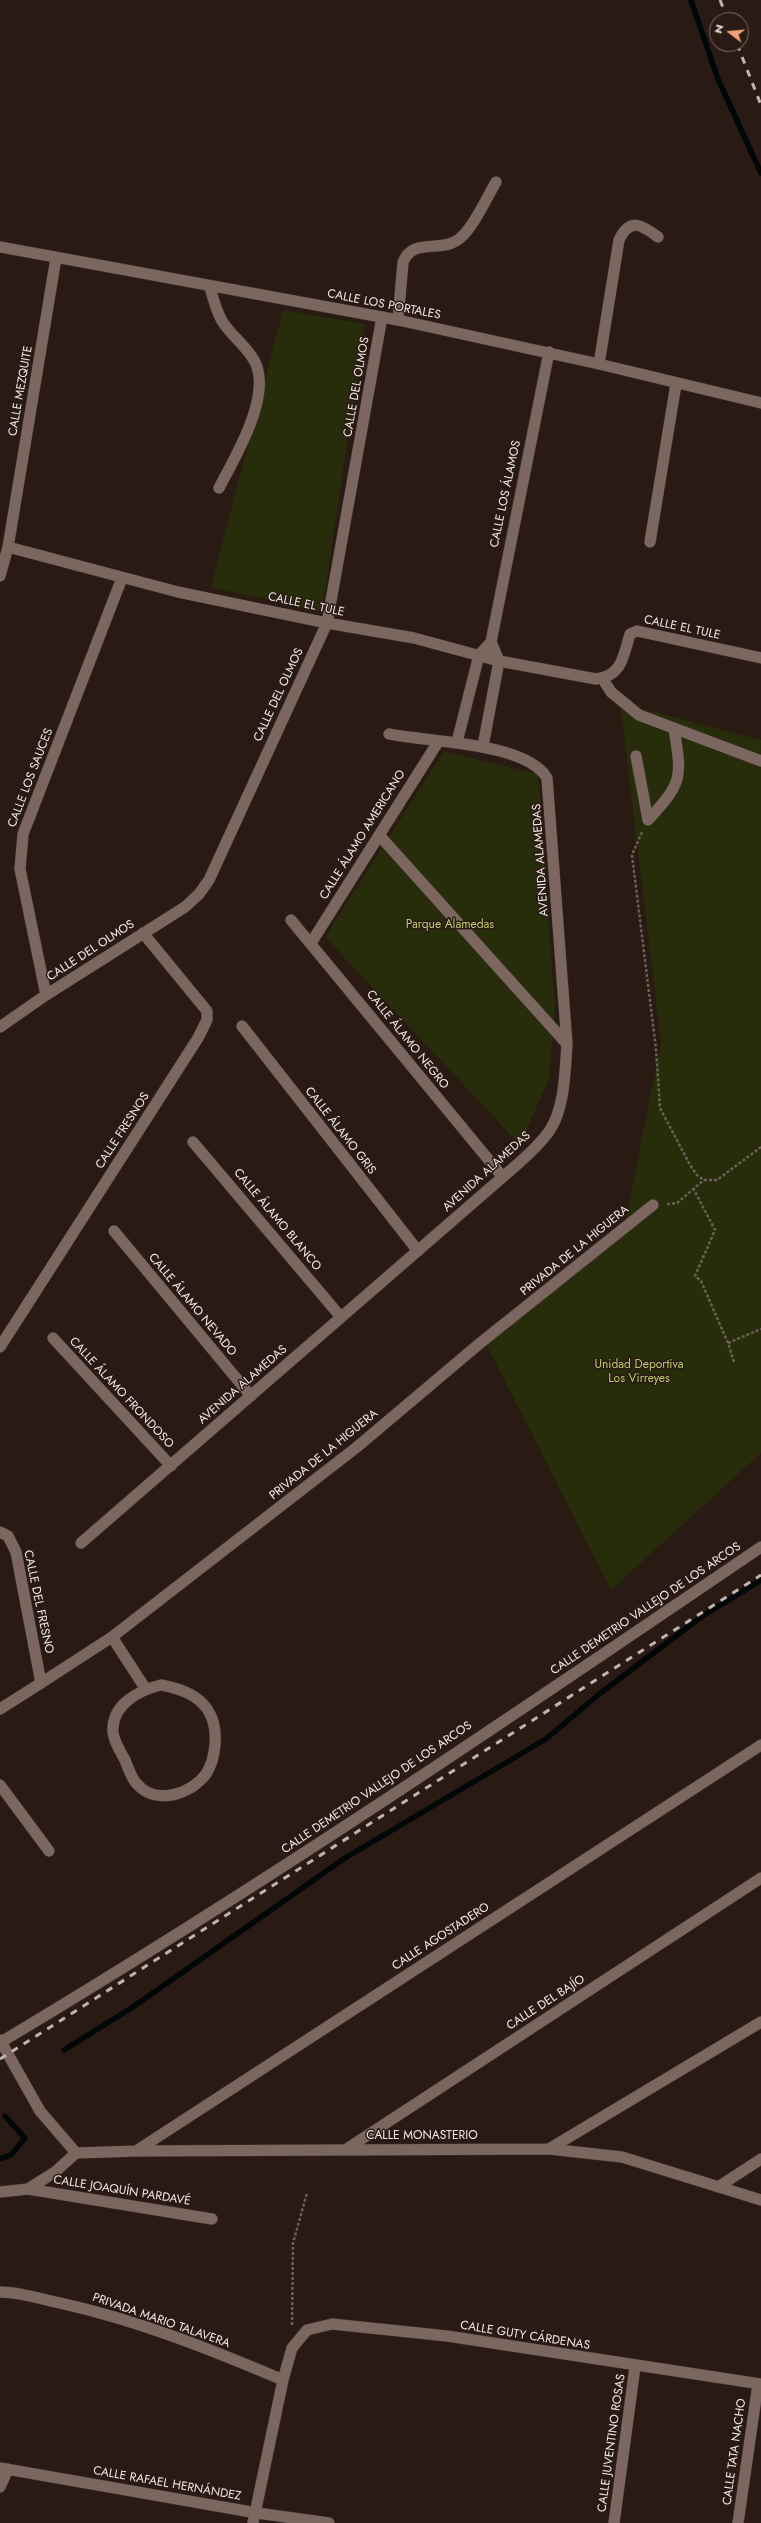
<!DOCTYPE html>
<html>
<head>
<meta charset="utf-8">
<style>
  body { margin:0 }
  #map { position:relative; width:761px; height:2523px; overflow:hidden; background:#291a14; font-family:Jost,sans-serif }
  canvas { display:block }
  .north { position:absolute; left:709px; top:12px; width:40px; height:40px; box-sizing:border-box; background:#291a14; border:1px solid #796c66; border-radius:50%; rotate:286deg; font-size:11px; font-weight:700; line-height:16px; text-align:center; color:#f2e7e2 }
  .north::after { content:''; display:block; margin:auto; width:14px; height:18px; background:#f0a279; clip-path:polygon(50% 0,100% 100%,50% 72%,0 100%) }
</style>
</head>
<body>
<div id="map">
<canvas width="761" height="2523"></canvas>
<div class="north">N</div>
</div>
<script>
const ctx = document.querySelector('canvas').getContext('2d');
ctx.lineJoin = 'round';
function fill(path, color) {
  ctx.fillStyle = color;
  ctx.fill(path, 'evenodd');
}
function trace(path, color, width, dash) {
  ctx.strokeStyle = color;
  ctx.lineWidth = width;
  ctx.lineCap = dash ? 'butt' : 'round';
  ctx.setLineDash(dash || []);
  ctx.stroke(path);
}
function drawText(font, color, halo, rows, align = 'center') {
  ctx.font = font + ' Jost,sans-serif';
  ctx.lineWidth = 3;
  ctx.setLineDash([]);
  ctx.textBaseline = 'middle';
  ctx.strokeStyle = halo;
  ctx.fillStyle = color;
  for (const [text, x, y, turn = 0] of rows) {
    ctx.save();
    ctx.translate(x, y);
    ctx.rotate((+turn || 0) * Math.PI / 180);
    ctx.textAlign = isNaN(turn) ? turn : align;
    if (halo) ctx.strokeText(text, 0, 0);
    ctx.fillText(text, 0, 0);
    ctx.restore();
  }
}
const green = new Path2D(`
  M283 310 365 324 322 612 211 587Z
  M620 703 761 740V1453L611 1590 483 1338 624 1229 661 1042Z
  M444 751 538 774 555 1010 549 1079 520 1145 325 937Z`);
const stream = new Path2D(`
  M691 0 718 79 761 173
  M64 2050 133 2007 345 1858 546 1739 598 1695 701 1617 761 1580
  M0 2159 11 2155 25 2138 5 2116`);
const path = new Path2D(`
  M642 832 632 855 656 1049 660 1108 690 1165 697 1175 704 1180H717L761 1147
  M693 1188 715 1230 695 1276 701 1281 728 1343 734 1362
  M667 1204 677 1203 704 1180
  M728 1343 761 1329
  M292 2325 293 2243 307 2193`);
const service = new Path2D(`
  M210 287C213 299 216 310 222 321 231 336 247 346 255 362 272 397 235 457 219 488
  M398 320 403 262C413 238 438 252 456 241 471 233 487 197 496 182
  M599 364 619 240C630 217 642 225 658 237
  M636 756 648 820
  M648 820C683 782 682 778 674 728
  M112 1637 145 1688
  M41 1683 112 1637 357 1447 479 1344 653 1205
  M161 1685C196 1691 218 1707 215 1745 214 1756 212 1765 206 1774 191 1794 156 1806 137 1784 131 1778 128 1767 125 1760 120 1751 114 1742 113 1732 111 1705 139 1690 161 1685Z
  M0 1785 49 1851`);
const minor = new Path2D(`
  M650 542 676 384
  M8 547 178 592 327 623 414 638 499 661 596 679C622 676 623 657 630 634L637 631 761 658
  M0 576 8 547 56 258
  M602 678 611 692 639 715 761 761
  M457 742 479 655 491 642 549 352
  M483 746 499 661 491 642
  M379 835 567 1044
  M291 920 502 1176
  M311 943 438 742
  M46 995 20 869 23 834 122 578
  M242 1026 418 1251
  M0 1027 46 995 185 907 199 894 209 880 327 623 382 317
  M193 1142 340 1316
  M114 1231 251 1396
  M53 1338 171 1466
  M0 1347 198 1038 207 1020V1011L143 933
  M0 1532 8 1536 16 1552 41 1683 0 1709
  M81 1543 520 1162C531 1152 542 1142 550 1130 565 1107 565 1070 567 1044L547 778C526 742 427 742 389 734
  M0 2040 40 2111 76 2153
  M1 2042C261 1887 511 1717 761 1547
  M549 2149 761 2022
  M345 2150 761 1878
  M136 2151 761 1745
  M76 2153 136 2151 549 2149 622 2157 761 2200
  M718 2187 761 2159
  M28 2189 212 2219
  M0 2192 28 2189 55 2172 76 2153
  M0 2292C20 2292 41 2299 60 2303 137 2320 210 2349 283 2380
  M0 2468 257 2513 329 2523
  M0 2487 8 2469
  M253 2523 283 2380 292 2348 307 2330 332 2324 447 2336 761 2384
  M614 2523 635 2367
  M738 2523 758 2384`);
const tertiary = new Path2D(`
  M0 247 398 320 599 364 761 403`);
const rail = new Path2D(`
  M720 0 728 20
  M737 44 761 105
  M0 2059 761 1575`);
const streetNames = [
  ["CALLE LOS PORTALES",384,305,11],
  ["CALLE DEL OLMOS",357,387,-80],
  ["CALLE MEZQUITE",21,391,-80],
  ["CALLE LOS ÁLAMOS",506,494,-78],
  ["CALLE EL TULE",306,605,12],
  ["CALLE EL TULE",682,628,12],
  ["CALLE DEL OLMOS",279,695,-65],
  ["CALLE LOS SAUCES",31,778,-69],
  ["CALLE ÁLAMO AMERICANO",363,835,-58],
  ["AVENIDA ALAMEDAS",541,860,-94],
  ["CALLE DEL OLMOS",91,951,-33],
  ["CALLE ÁLAMO NEGRO",407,1040,51],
  ["CALLE FRESNOS",123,1131,-57],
  ["CALLE ÁLAMO GRIS",340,1131,52],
  ["AVENIDA ALAMEDAS",487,1172,-42],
  ["CALLE ÁLAMO BLANCO",277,1220,50],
  ["PRIVADA DE LA HIGUERA",575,1251,-39],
  ["CALLE ÁLAMO NEVADO",192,1305,50],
  ["AVENIDA ALAMEDAS",243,1385,-41],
  ["CALLE ÁLAMO FRONDOSO",121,1393,47],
  ["PRIVADA DE LA HIGUERA",324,1455,-39],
  ["CALLE DEL FRESNO",38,1602,78],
  ["CALLE DEMETRIO VALLEJO DE LOS ARCOS",646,1609,-34],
  ["CALLE DEMETRIO VALLEJO DE LOS ARCOS",377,1788,-34],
  ["CALLE AGOSTADERO",441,1937,-33],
  ["CALLE DEL BAJÍO",546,2003,-33],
  ["CALLE MONASTERIO",422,2136],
  ["CALLE JOAQUÍN PARDAVÉ",122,2191,9],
  ["PRIVADA MARIO TALAVERA",161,2321,19],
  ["CALLE GUTY CÁRDENAS",525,2336,9],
  ["CALLE JUVENTINO ROSAS",612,2443,-82],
  ["CALLE TATA NACHO",735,2452,-82],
  ["CALLE RAFAEL HERNÁNDEZ",167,2484,10]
];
const parkNames = [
  ["Parque Alamedas",450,925],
  ["Unidad Deportiva",639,1365],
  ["Los Virreyes",639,1379]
];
fill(green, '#272c0a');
trace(stream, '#000707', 5.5);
trace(service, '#423733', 12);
trace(minor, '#423733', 12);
trace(tertiary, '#423733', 12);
trace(path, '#6c5e58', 2.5, [3, 2]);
trace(service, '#7b6760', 11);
trace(minor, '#7b6760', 11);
trace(tertiary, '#7b6760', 11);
trace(rail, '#c0b4ae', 3, [7, 7]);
drawText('12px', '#f2e7e2', '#291a14', streetNames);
drawText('12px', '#bccc68', '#291a14', parkNames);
</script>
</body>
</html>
